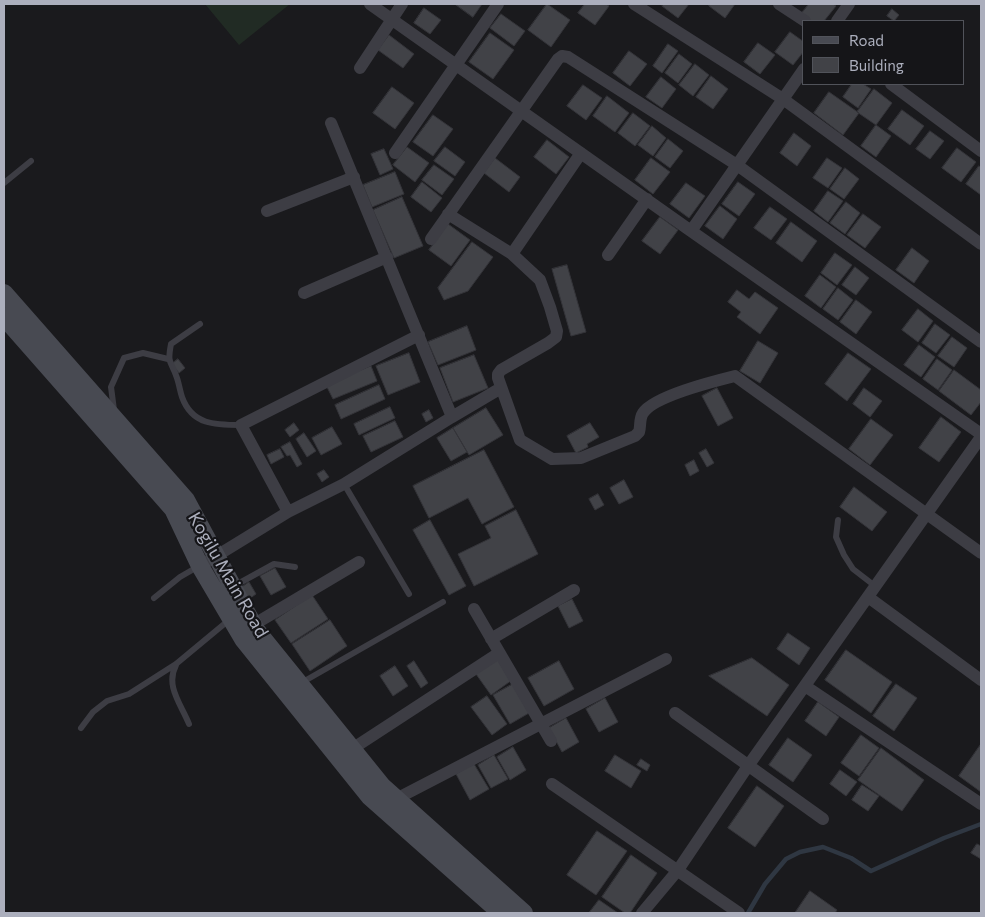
<!DOCTYPE html>
<html>
<head>
<meta charset="utf-8">
<style>
  body { margin:0 }
  #map { position:relative; width:985px; height:917px; overflow:hidden; background:#1a1a1d; font-family:Commissioner,sans-serif }
  canvas { display:block }
  .frame { position:absolute; inset:0; border:5px solid #acafbd; pointer-events:none }
  .legend { position:absolute; left:802px; top:20px; width:162px; height:65px; box-sizing:border-box; background:#151518; border:1px solid #51535a; margin:0; padding:6px 9px; list-style:none; font-size:15px; color:#acafbd }
  .legend li { display:flex; align-items:center; gap:10px; height:25px }
  .legend b { width:25px; border:1px solid #51535a }
</style>
</head>
<body>
<div id="map">
<canvas width="985" height="917"></canvas>
<div class="frame"></div>
<ul class="legend">
<li><b style="height:6px;background:#484a52"></b>Road</li>
<li><b style="height:14px;background:#414247"></b>Building</li>
</ul>
</div>
<script>
const ctx = document.querySelector('canvas').getContext('2d');
ctx.lineJoin = 'round';
function fill(path, color) {
  ctx.fillStyle = color;
  ctx.fill(path, 'evenodd');
}
function trace(path, color, width, dash) {
  ctx.strokeStyle = color;
  ctx.lineWidth = width;
  ctx.lineCap = dash ? 'butt' : 'round';
  ctx.setLineDash(dash || []);
  ctx.stroke(path);
}
function drawText(font, color, halo, rows, align = 'center') {
  ctx.font = font + ' Commissioner,sans-serif';
  ctx.lineWidth = 4.5;
  ctx.setLineDash([]);
  ctx.textBaseline = 'middle';
  ctx.strokeStyle = halo;
  ctx.fillStyle = color;
  for (const [text, x, y, turn = 0] of rows) {
    ctx.save();
    ctx.translate(x, y);
    ctx.rotate((+turn || 0) * Math.PI / 180);
    ctx.textAlign = isNaN(turn) ? turn : align;
    if (halo) ctx.strokeText(text, 0, 0);
    ctx.fillText(text, 0, 0);
    ctx.restore();
  }
}
const green = new Path2D(`
  M205 4H290L239 45Z`);
const stream = new Path2D(`
  M748 913 765 884 786 859 800 852 823 847 851 858 871 871 944 838 981 824`);
const building = new Path2D(`
  M455 4H482L473 17Z
  M547 4 570 20 551 47 528 30Z
  M585 4H606L609 6 595 25 578 13Z
  M664 4H689L678 18 662 6Z
  M710 4H735L725 18 709 6Z
  M809 4H833L836 6 824 21H811L801 14Z
  M424 8 441 20 430 34 414 23Z
  M892 9 899 15 894 21 887 16Z
  M501 14 525 31 514 46 490 28Z
  M790 32 804 42V51L793 65 775 52Z
  M490 33 514 50 493 79 469 62Z
  M389 35 414 54 403 68 378 50Z
  M758 43 775 55 760 74 744 62Z
  M668 44 678 51 662 73 653 66Z
  M629 51 647 64 630 86 613 73Z
  M679 54 692 64 678 83 665 73Z
  M695 64 709 75 693 96 679 85Z
  M711 76 728 89 713 109 696 97Z
  M661 77 676 89 662 108 646 97Z
  M852 84H863L871 89 858 108 843 97Z
  M583 85 602 98 586 120 567 106Z
  M392 87 414 103 395 129 373 113Z
  M874 89 892 103 876 125 857 112Z
  M829 92 859 113 843 135 814 113Z
  M607 96 629 113 615 132 593 116Z
  M902 110 924 126 910 145 888 129Z
  M633 113 650 126 635 146 618 133Z
  M433 115 453 129 433 156 413 142Z
  M876 125 891 136 876 157 861 146Z
  M652 126 666 138 653 156 638 145Z
  M930 131 944 141 930 159 916 149Z
  M794 133 811 146 797 166 780 153Z
  M668 139 683 151 670 168 655 157Z
  M547 140 569 157 556 174 534 157Z
  M407 147 429 163 415 182 393 165Z
  M445 147 465 162 455 176 434 161Z
  M957 148 976 162 961 182 942 168Z
  M384 149 393 169 380 175 371 154Z
  M495 158 520 177 509 192 484 173Z
  M651 158 670 172 653 194 635 180Z
  M827 158 842 168 828 188 813 178Z
  M434 165 454 179 442 195 422 180Z
  M979 166 981 168V195L966 184Z
  M845 168 859 179 844 199 830 189Z
  M395 172 404 194 372 207 363 185Z
  M422 182 442 198 431 212 411 197Z
  M738 182 755 194 739 216 722 204Z
  M686 183 705 196 689 218 670 204Z
  M828 191 843 201 828 222 814 211Z
  M402 197 423 246 394 258 373 210Z
  M846 202 860 213 845 234 830 223Z
  M720 206 737 219 723 239 705 226Z
  M770 207 787 219 771 240 754 228Z
  M863 214 881 227 865 248 847 235Z
  M660 217 678 230 660 254 642 241Z
  M791 222 817 241 802 262 776 243Z
  M448 224 470 240 451 266 429 250Z
  M472 242 493 257 468 291 444 300 438 288Z
  M912 248 929 261 914 283 896 270Z
  M835 253 852 265 837 285 821 273Z
  M567 265 586 332 571 336 552 269Z
  M855 267 869 278 856 295 842 285Z
  M820 275 836 287 821 308 805 296Z
  M838 288 853 300 838 320 823 309Z
  M737 290 749 299 755 292 778 308 760 334 737 317 741 312 728 302Z
  M856 300 872 312 856 334 840 322Z
  M918 309 933 321 918 342 902 330Z
  M935 324 950 335 936 353 922 343Z
  M467 326 476 350 438 365 428 342Z
  M952 337 967 348 954 367 938 356Z
  M758 341 778 353 760 383 740 371Z
  M919 345 935 357 921 377 904 365Z
  M409 353 420 382 388 395 376 366Z
  M848 353 871 369 847 401 825 384Z
  M474 355 488 388 453 402 440 368Z
  M178 359 185 368 179 373 172 364Z
  M937 359 952 370 938 390 923 379Z
  M371 366 377 381 333 399 326 385Z
  M954 370 981 390V402L971 415 939 391Z
  M379 385 385 399 341 419 335 405Z
  M717 388 733 418 718 426 702 396Z
  M864 388 882 401 870 417 853 404Z
  M390 407 395 418 359 435 354 424Z
  M486 408 503 435 469 455 453 428Z
  M429 410 433 418 426 422 422 414Z
  M941 417 961 432 939 462 919 448Z
  M871 419 893 435 870 465 849 449Z
  M395 421 403 437 371 452 363 436Z
  M294 423 299 430 290 437 285 430Z
  M590 423 599 437 587 444 588 447 576 453 567 436Z
  M332 427 342 444 321 455 312 438Z
  M453 428 467 452 451 461 437 438Z
  M304 433 316 451 307 457 296 439Z
  M290 442 302 464 297 467 290 455 287 456 281 447Z
  M280 449 284 457 271 464 267 455Z
  M706 449 714 463 707 467 699 453Z
  M484 450 514 507 482 524 468 498 429 518 413 486Z
  M694 460 699 471 690 476 685 465Z
  M324 470 329 477 322 482 317 474Z
  M624 480 633 497 619 504 610 488Z
  M854 487 887 512 872 531 840 507Z
  M598 494 604 505 595 510 589 499Z
  M516 510 538 554 474 586 458 554 491 538 485 526Z
  M430 520 466 586 449 595 413 530Z
  M275 568 286 587 271 595 260 576Z
  M249 582 256 594 249 599 242 587Z
  M312 595 328 619 291 643 275 620Z
  M572 599 583 621 569 628 558 606Z
  M330 620 347 646 310 671 292 644Z
  M788 633 810 648 799 665 777 649Z
  M846 650 892 682 871 713 825 680Z
  M752 658 789 685 767 716 709 676Z
  M497 659 512 680 491 695 476 674Z
  M414 661 428 683 421 688 407 666Z
  M559 661 574 689 544 706 528 678Z
  M395 666 408 686 393 696 380 676Z
  M513 684 529 713 510 724 493 695Z
  M896 684 917 698 894 731 873 716Z
  M487 696 507 724 492 735 471 707Z
  M605 698 618 722 599 732 586 709Z
  M818 702 839 717 826 736 805 721Z
  M566 718 579 742 562 752 549 728Z
  M861 735 879 748 859 776 841 763Z
  M788 738 812 755 793 782 769 765Z
  M981 744V792L959 776Z
  M513 747 526 770 510 780 497 757Z
  M881 748 924 780 902 811 858 780Z
  M494 755 508 779 491 788 478 765Z
  M615 755 641 771 631 788 605 771Z
  M641 759 650 765 647 771 637 765Z
  M474 764 489 789 470 800 456 774Z
  M840 770 857 782 846 796 830 784Z
  M862 785 879 796 868 811 852 800Z
  M757 786 784 806 755 847 728 828Z
  M597 831 627 851 596 895 567 875Z
  M977 844 981 846V859L971 853Z
  M631 855 657 873 630 913H625L602 897Z
  M810 891 837 910 835 913H795Z
  M599 900 618 913H589Z`);
const lane = new Path2D(`
  M4 183 31 161
  M200 324 171 344C167 365 171 360 177 378 179 384 180 391 182 397 192 425 215 425 241 425
  M114 410 111 387 124 358 143 353 168 359
  M344 484 409 594
  M838 520 836 537 844 555 853 569 875 586
  M234 586 274 564 295 567
  M154 598 180 577 199 566
  M176 665C165 686 181 704 189 724
  M301 683 443 602
  M81 728 93 712 107 701 129 694 176 664 229 620`);
const street = new Path2D(`
  M370 4 691 231
  M634 4 783 99 981 244
  M779 4 805 21
  M837 21 849 4
  M360 68 402 4
  M804 69 691 231 981 434
  M891 84 981 151
  M395 153 498 4
  M267 211 354 177
  M448 214 512 254 540 280 550 307 557 331 556 337 548 343 501 370 498 374V378L520 440 552 459 581 458 635 436 639 432C641 426 639 419 643 413 654 396 715 381 735 376L981 553
  M431 239 558 59 562 56 568 57 737 165 981 342
  M512 254 581 153
  M608 255 647 199
  M304 293 387 257
  M452 417 501 388
  M288 512 344 484 452 417 331 123
  M200 566 288 512 241 425 419 335
  M868 597 981 680
  M474 609 551 741
  M253 625 359 562
  M491 639 574 590
  M805 686 981 804
  M675 713 823 819
  M352 749 499 653
  M552 784 739 913
  M396 799 666 659
  M642 913 678 870 748 766 981 437`);
const secondary = new Path2D(`
  M4 293 186 500 256 630 382 786 524 913
  M4 317 173 509 200 566 243 639 370 797 501 913`);
const streetNames = [
  ["Kogilu Main Road",228,575,60]
];
fill(green, '#212b24');
trace(stream, '#2f3742', 4.5);
fill(building, '#414247');
trace(building, '#343439', 1);
trace(lane, '#3d3d44', 6);
trace(street, '#3d3d44', 12);
trace(secondary, '#484a52', 18);
drawText('18px', '#acafbd', '#151518', streetNames);
</script>
</body>
</html>
